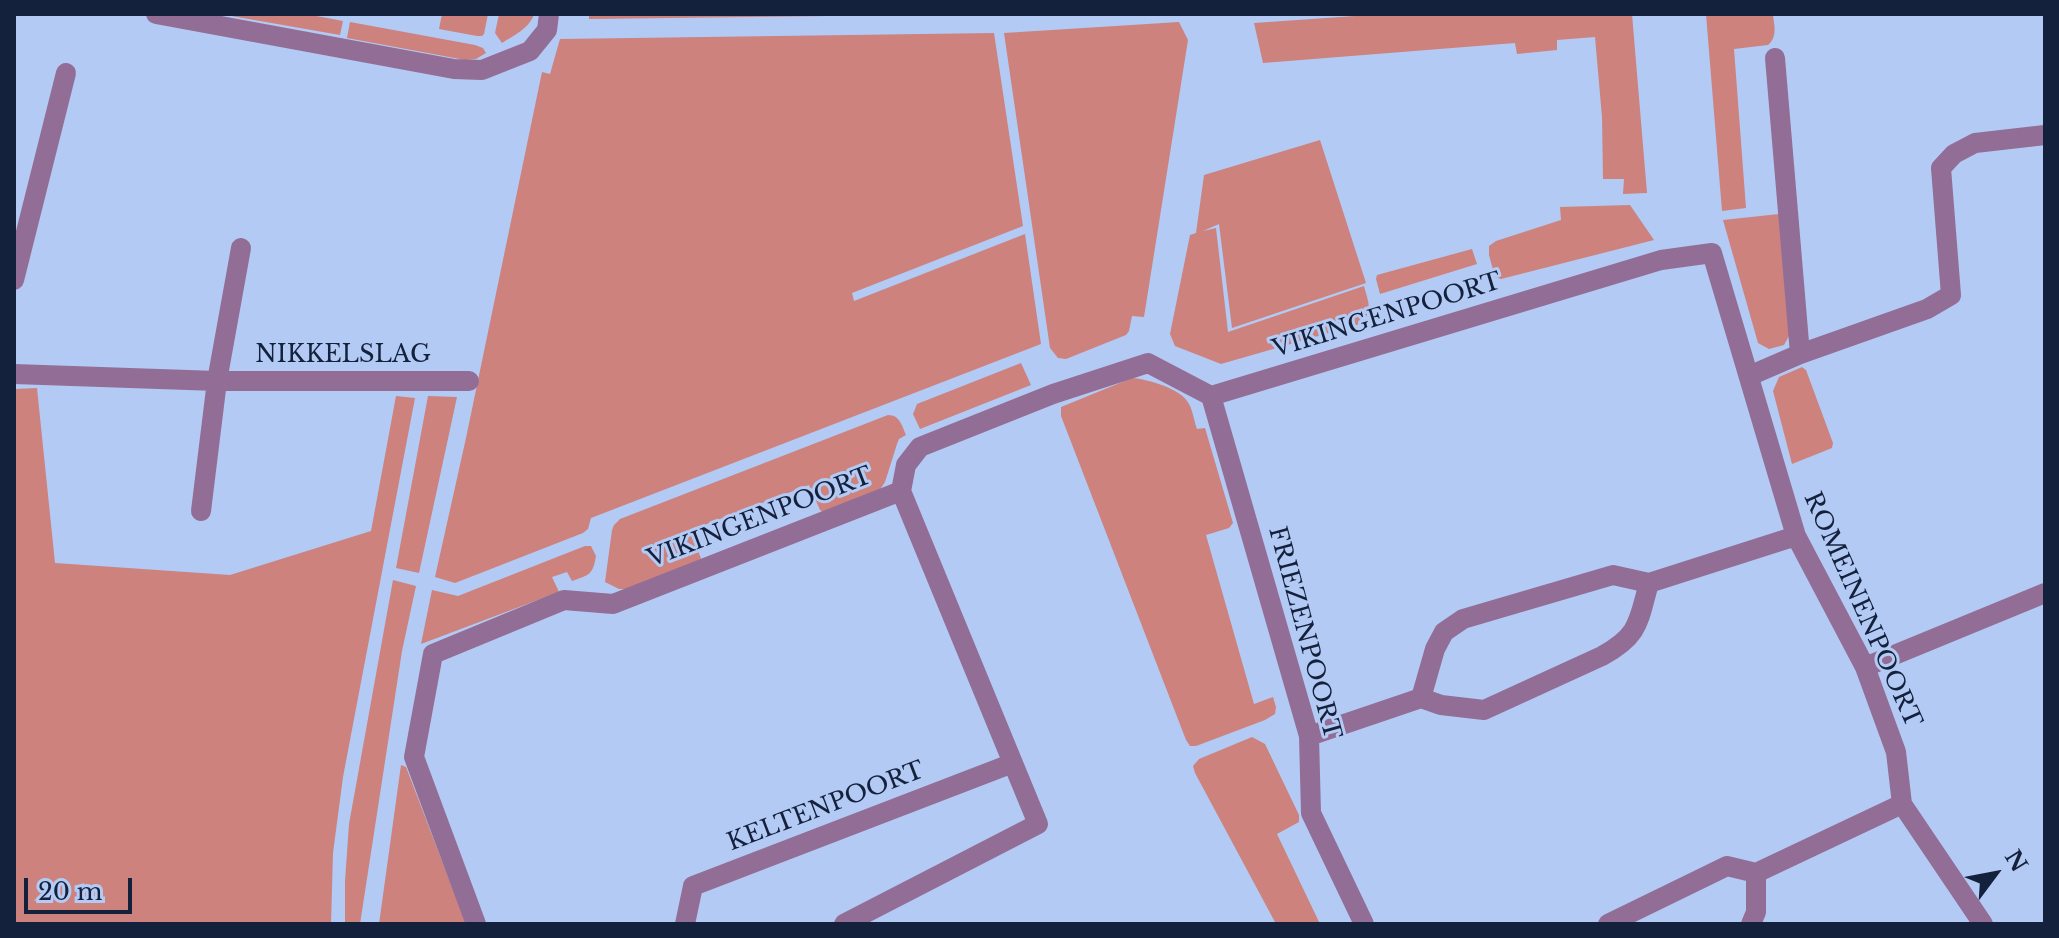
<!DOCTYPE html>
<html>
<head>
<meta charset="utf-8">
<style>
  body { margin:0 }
  #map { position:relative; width:2059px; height:938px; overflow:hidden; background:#b3caf4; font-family:"Libre Baskerville",serif }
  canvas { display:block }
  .frame { position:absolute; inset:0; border:16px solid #14213c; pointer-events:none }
  .north { position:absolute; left:1955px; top:834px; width:80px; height:80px; -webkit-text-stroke:6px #b3caf4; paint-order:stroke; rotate:58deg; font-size:22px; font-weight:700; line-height:32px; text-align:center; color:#14213c }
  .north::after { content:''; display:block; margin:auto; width:28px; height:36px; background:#14213c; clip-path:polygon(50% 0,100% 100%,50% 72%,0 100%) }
  .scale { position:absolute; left:24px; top:878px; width:108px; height:36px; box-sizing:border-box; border:4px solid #14213c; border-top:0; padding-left:10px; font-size:24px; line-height:28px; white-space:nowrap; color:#14213c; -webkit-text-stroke:6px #b3caf4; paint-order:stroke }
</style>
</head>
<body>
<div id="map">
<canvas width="2059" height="938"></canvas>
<div class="frame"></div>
<div class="north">N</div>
<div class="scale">20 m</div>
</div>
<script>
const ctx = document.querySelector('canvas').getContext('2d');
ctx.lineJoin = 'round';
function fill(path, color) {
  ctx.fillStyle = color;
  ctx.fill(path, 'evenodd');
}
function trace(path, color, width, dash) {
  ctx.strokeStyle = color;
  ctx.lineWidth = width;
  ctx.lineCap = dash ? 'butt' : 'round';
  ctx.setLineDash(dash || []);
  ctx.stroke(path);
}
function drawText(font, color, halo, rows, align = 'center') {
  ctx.font = font + ' "Libre Baskerville",serif';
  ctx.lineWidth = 6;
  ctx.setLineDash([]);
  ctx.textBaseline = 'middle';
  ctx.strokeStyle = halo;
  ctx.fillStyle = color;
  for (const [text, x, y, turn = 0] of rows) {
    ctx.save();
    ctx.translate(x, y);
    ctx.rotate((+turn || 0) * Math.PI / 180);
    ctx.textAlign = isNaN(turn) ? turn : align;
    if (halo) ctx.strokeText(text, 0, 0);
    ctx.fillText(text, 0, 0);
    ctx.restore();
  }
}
const green = new Path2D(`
  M220 14H306L343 21 340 35Z
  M442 14H488L484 34 482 36H477L439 29Z
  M499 14H534C530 28 513 36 502 43L495 33Z
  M589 14H990L589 19Z
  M1384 14H1632L1647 193 1623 194 1624 179H1603L1602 117 1595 37 1557 40V50L1517 54 1515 43 1263 63 1254 23Z
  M1706 14H1773C1774 25 1778 37 1768 45L1734 49 1746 208 1722 211Z
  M350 22 475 45 483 48 486 53 476 59 465 60 347 38Z
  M1179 22 1188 40 1144 317 1132 316 1129 331 1126 335 1066 359 1058 358 1050 348 1004 33Z
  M994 33 1023 226 852 293 854 301 1025 234 1041 344 591 518 588 529 583 533 455 583 435 577 466 438 542 72 550 74 560 39Z
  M1320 140 1366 283 1232 328 1219 224 1203 231 1216 228 1228 332 1364 286C1368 302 1374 311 1360 324L1221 364 1175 346 1170 334 1190 235 1196 233 1204 175Z
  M1630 205 1654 240 1501 279 1495 277 1489 255V246L1496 241 1561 220 1560 207Z
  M1779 214 1789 336 1784 345 1769 349 1758 343 1723 220Z
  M1472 249 1477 264 1380 294 1376 279 1377 275Z
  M1021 363 1031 385 920 429 913 414 917 404Z
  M1802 367 1806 370 1833 443 1832 448 1792 464 1773 391 1779 377Z
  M1132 378C1148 379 1182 389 1189 404 1193 411 1194 421 1197 429L1205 428 1233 523 1229 528 1206 535 1254 704 1273 697 1276 707 1275 714 1265 720 1196 746H1190L1186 740 1061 416V407Z
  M37 388 55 563 230 575 371 531 396 396 415 398 343 777 333 853 331 924H14V389Z
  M428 396 457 397 419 573 396 568Z
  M888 415C900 415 902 426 906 435L899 439 897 444 885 482 879 491 824 513 820 510 809 485 691 530 700 556 701 558 698 562 626 589H619L605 582 612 530 614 525 620 519Z
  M585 546H591L596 556C593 575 589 575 572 581L567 572 552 577 559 592 421 644 432 590 458 596Z
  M393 580 416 586 402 651 360 924H345V881L349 824Z
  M1252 737 1265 744 1299 815V822L1277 834 1320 924H1276L1195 773 1193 766 1199 759Z
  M401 765 406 767 466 924H379Z`);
const minor = new Path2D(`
  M156 14 454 69 482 70 530 51 547 30 549 14
  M1775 58 1800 354
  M14 280 66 73
  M14 374 217 381H469
  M1749 376 1800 354 1927 309 1951 295 1941 168 1954 154 1975 143 2045 135
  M1211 396 1309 736 1311 813 1364 924
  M201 511 217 381 241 248
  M1865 667 2045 593
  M1421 698 1441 705 1484 710 1602 656C1640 635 1638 622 1649 583
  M1309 736 1421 698 1435 649 1444 632 1463 619 1613 575 1649 583 1796 536
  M476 924 414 757 433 654 564 600 613 604 901 491 906 465 920 447 1053 394 1148 363 1211 396 1661 260 1712 253 1796 536 1865 667 1896 752 1902 804 1983 924
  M685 924 693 886 1013 763
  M844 924 1038 824 901 491
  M1608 924 1727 866 1756 873 1902 804
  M1751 924 1756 912V873`);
const streetNames = [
  ["VIKINGENPOORT",1387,316,-17],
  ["NIKKELSLAG",343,355],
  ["VIKINGENPOORT",760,518,-21],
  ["ROMEINENPOORT",1862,610,66],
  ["FRIEZENPOORT",1304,633,75],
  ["KELTENPOORT",826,807,-21]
];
fill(green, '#cd827e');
trace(minor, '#926d96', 20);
drawText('24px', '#14213c', '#b3caf4', streetNames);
</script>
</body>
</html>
